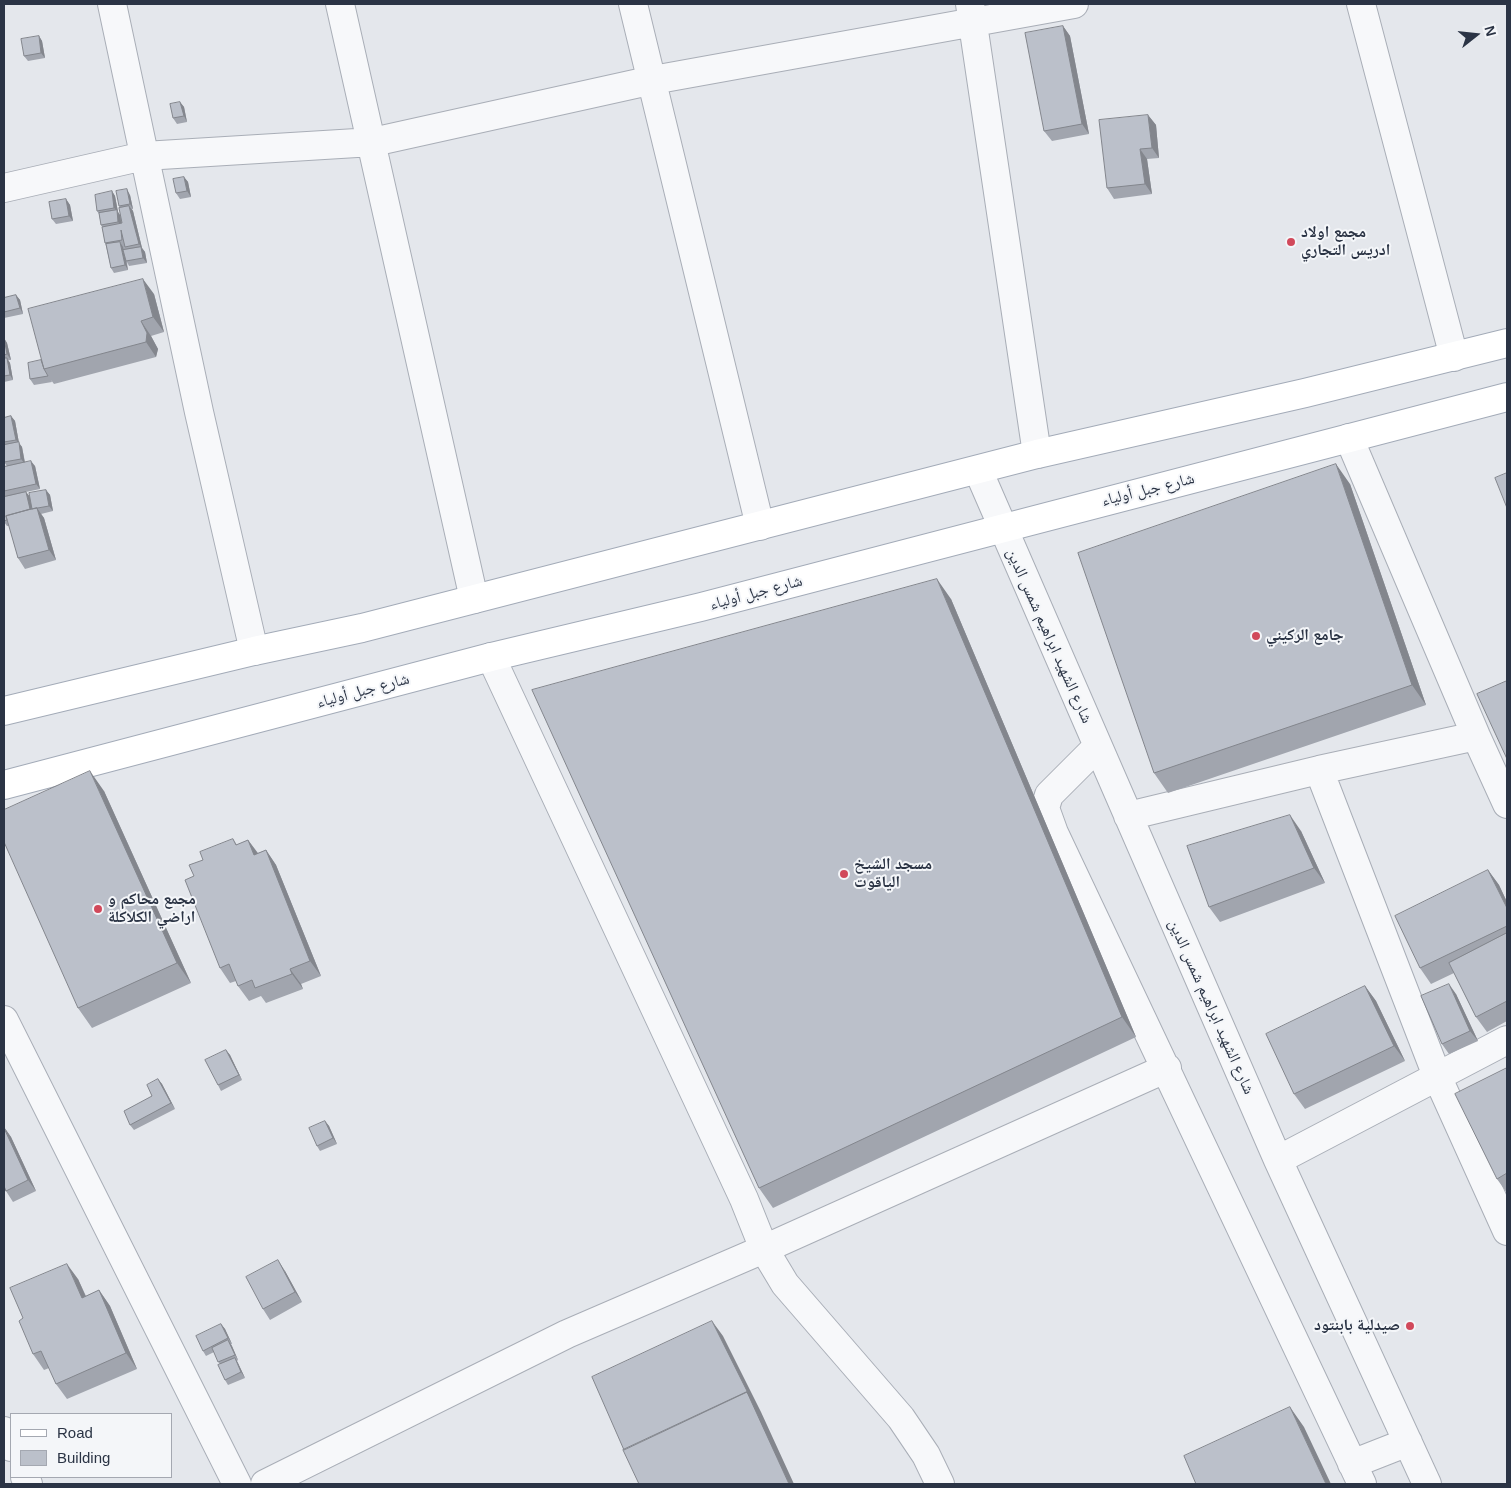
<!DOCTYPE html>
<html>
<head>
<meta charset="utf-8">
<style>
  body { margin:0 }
  #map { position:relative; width:1511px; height:1488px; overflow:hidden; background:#e4e7ec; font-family:Arial,sans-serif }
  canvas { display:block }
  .frame { position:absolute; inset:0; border:5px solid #2b3445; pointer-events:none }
  .legend { position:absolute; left:10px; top:1413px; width:162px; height:65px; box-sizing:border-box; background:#f4f6f9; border:1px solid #a4a8b1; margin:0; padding:6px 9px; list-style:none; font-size:15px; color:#2b3445 }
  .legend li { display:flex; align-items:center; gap:10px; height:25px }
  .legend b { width:25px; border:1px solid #a4a8b1 }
  .north { position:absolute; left:1451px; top:10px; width:50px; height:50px; -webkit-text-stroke:4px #f4f6f9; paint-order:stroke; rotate:74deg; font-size:14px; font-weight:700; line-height:20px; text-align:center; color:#2b3445 }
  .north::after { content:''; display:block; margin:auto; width:18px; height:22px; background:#2b3445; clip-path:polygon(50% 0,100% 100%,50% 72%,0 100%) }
</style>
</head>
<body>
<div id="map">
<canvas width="1511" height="1488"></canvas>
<div class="frame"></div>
<ul class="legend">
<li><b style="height:6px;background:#fff"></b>Road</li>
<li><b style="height:14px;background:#bbc0ca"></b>Building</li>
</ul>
<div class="north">N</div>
</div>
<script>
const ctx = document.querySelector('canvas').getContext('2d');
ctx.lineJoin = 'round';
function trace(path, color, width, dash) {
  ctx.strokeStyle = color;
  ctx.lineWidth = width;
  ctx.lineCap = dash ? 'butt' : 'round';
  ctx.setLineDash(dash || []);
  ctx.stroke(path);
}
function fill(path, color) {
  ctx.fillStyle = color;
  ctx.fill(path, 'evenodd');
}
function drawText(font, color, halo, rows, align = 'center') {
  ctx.font = font + ' Arial,"Noto Naskh Arabic",sans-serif';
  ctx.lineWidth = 4;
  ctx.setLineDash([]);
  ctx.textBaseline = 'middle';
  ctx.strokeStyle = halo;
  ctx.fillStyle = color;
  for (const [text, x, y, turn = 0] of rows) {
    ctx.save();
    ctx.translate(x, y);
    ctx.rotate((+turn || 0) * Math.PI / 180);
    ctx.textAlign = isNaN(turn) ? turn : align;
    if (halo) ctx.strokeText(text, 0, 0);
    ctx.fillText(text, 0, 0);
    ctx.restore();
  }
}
const street = new Path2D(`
  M112 4 199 412 254 651
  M340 4 474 599
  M633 4 760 526
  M970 4 1037 454
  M1361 4 1454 357
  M4 188 144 156 373 142 653 80 1074 4
  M1349 438 1476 736 1507 804
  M978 470 1278 1160 1427 1484
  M491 657 744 1199 764 1249 785 1284 901 1418 926 1455 940 1484
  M1097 747 1049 795 1045 808 1054 833 1362 1484
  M1319 770 1437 1076 1507 1231
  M1128 816 1319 770 1476 736
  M4 1020 237 1484
  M1278 1160 1507 1040
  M4 1431 11 1447
  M1352 1464 1408 1442
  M25 1477 28 1484
  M265 1484 567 1334 764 1249 1167 1068`);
const primary = new Path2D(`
  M4 711 254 651 362 628 1037 454 1305 393 1507 343
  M4 785 491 657 701 607 1507 397`);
const wall = new Path2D(`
  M1063 26 1070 36 1089 134 1052 141 1044 131Z
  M39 36 42 41 45 58 28 61 24 56Z
  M180 102 184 107 187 122 177 124 173 118Z
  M1148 115 1156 125 1159 158 1147 159 1152 194 1114 199 1107 188Z
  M184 177 188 182 191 197 180 199 176 193Z
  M112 191 115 196 118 212 120 215V208L119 206 130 195 133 209H132L133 211 142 248 145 252 147 263 129 266 127 262 128 270 114 273 111 268 106 246 105 243 102 227 101 225 99 214 97 211Z
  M66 199 70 205 73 221 56 224 52 219Z
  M154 294 164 332 151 336 158 349 156 357 54 384 51 380 52 382 34 385 30 379 41 360Z
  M16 295 20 300 23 314 4 318V298Z
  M4 338 7 343 11 360H8L10 363 13 380 4 382Z
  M11 416 15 421 19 443 22 447 25 462 35 466 40 489 26 492 30 497 46 490 50 495 53 511 41 514 44 518 56 560 25 569 18 558 9 526H7L4 522V461L5 466H7L4 462V418Z
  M1350 484 1426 705 1168 793 1154 773Z
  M951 599 1136 1037 773 1208 759 1188Z
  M104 791 191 983 92 1028 78 1008Z
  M1301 831 1325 883 1220 922 1209 907Z
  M233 839 237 845 248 840 258 853 266 850 276 865 321 976 301 984 303 989 266 1003 261 996 249 1001 238 986 236 981 230 983 220 968 203 860Z
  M1488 870 1499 885 1507 902V1021L1487 1032 1476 1017 1454 973 1431 984 1420 968Z
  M1365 986 1376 1001 1405 1061 1305 1109 1294 1094Z
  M1456 994 1478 1041 1449 1054 1442 1044Z
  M226 1050 230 1055 242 1080 221 1091 218 1085Z
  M1507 1068V1193L1497 1179Z
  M158 1079 162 1084 175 1109 134 1130 130 1125 152 1096Z
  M325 1121 329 1126 337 1144 320 1151 317 1146Z
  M4 1127 11 1137 36 1191 13 1202 6 1191 4 1192Z
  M285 1271 302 1302 270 1320 263 1309Z
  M78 1279 86 1296 99 1290 110 1306 137 1369 67 1399 56 1384 49 1368 44 1370 33 1354 23 1318Z
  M221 1324 225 1329 232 1344H231L238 1360 237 1361 245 1378 228 1385 225 1380 220 1365 214 1352 206 1356 203 1351Z`);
const shadedWall = new Path2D(`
  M1063 26 1070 36 1089 134 1082 124Z
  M39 36 42 41 45 58 41 53Z
  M180 102 184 107 187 122 184 116Z
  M1148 115 1156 125 1159 158 1152 148Z
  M1140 149 1147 159 1152 194 1145 184Z
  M184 177 188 182 191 197 187 191Z
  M127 189 130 195 133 209 130 204Z
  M112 191 115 196 118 212 120 215 122 227 118 222 117 211 114 208Z
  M66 199 70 205 73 221 69 216Z
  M129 206 133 211 142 248 145 252 147 263 143 258 141 247 139 244Z
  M120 242 123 247 126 261 128 270 125 265Z
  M143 279 154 294 164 332 153 317Z
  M16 295 20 300 23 314 20 308Z
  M141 321 151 336 158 349 156 357 146 342Z
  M4 338 7 343 11 360 7 354Z
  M7 358 10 363 13 380 10 375Z
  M11 416 15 421 19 443 22 447 25 464 21 459 19 444 16 440Z
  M31 461 35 466 40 489 36 484Z
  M1336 464 1350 484 1426 705 1412 685Z
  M46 490 50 495 53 511 49 506Z
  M26 492 30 497 35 520 31 515Z
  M37 508 44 518 56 560 49 550Z
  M937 579 951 599 1136 1037 1122 1017Z
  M90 771 104 791 191 983 177 963Z
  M1290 815 1301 831 1325 883 1314 868Z
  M248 840 259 855H254Z
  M266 850 276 865 321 976 310 961Z
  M1488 870 1499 885 1507 902V908Z
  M290 969 301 984 303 989 292 974Z
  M1449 984 1456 994 1478 1041 1470 1031Z
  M1365 986 1376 1001 1405 1061 1394 1046Z
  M226 1050 230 1055 242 1080 239 1075Z
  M158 1079 162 1084 175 1109 171 1103Z
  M325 1121 329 1126 337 1144 333 1138Z
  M4 1127 11 1137 36 1191 28 1180Z
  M278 1260 285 1271 302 1302 295 1292Z
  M67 1264 78 1279 93 1313 82 1298Z
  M99 1290 110 1306 137 1369 126 1353Z
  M712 1321 723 1336 761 1412 794 1484H789Z
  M221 1324 225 1329 232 1344 228 1338Z
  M228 1340 232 1346 238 1360 235 1355Z
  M235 1358 238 1363 245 1378 241 1372Z
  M1290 1407 1304 1427 1331 1484H1326Z`);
const building = new Path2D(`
  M1063 26 1082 124 1044 131 1025 33Z
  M39 36 41 53 24 56 21 39Z
  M180 102 184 116 173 118 170 104Z
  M1148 115 1152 148 1140 149 1145 184 1107 188 1099 120Z
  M184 177 187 191 176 193 173 179Z
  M127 189 130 204 119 206 116 191Z
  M112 191 114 208 97 211 95 195Z
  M66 199 69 216 52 219 49 202Z
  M129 206 139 244 125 247 121 230 122 240 105 243 102 227 122 223 119 208Z
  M117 210 118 222 101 225 99 213Z
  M120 242 125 265 111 268 106 244Z
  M141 247 143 258 126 261 123 250Z
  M143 279 153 317 141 321 147 333 146 342 44 369 28 309Z
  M16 295 20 308 4 312V298Z
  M4 338 7 354 4 355Z
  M4 358H7L10 375 4 376Z
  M41 360 44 369 48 376 30 379 28 363Z
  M11 416 16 440 4 442V418Z
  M19 442 21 459 4 462V445Z
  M31 461 36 484 4 491V467Z
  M1336 464 1412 685 1154 773 1078 553Z
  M1507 473V508L1495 478Z
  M46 490 49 506 32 509 29 493Z
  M26 492 30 509 6 516 7 520 4 521V497Z
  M37 508 49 550 18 558 6 516Z
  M937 579 1122 1017 759 1188 532 690Z
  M1507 681V759L1477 694Z
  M90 771 177 963 78 1008 4 842V810Z
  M1290 815 1314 868 1209 907 1187 846Z
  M233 839 236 845 248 840 254 855 266 850 310 961 290 969 292 974 255 988 252 980 238 986 229 964 220 968 185 880 194 876 189 865 203 860 200 852Z
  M1488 870 1507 908V926L1420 968 1395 916Z
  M1507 933V1001L1476 1017 1449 963Z
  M1449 984 1470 1031 1442 1044 1421 996Z
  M1365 986 1394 1046 1294 1094 1266 1034Z
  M226 1050 239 1075 218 1085 205 1060Z
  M1507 1068V1173L1497 1179 1455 1094Z
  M158 1079 171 1103 130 1125 124 1111 152 1096 147 1085Z
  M325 1121 333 1138 317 1146 309 1128Z
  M4 1128 28 1180 6 1191 4 1186Z
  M278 1260 295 1292 263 1309 246 1277Z
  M67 1264 82 1298 99 1290 126 1353 56 1384 41 1351 33 1354 19 1321 23 1318 10 1288Z
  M712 1321 750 1397 747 1392 624 1450 592 1377Z
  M221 1324 228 1338 203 1351 196 1336Z
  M228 1340 235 1355 218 1362 212 1348Z
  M235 1358 241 1372 225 1380 218 1365Z
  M747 1392 789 1484H639L623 1450Z
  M1290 1407 1326 1484H1196L1184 1456Z`);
const markers = [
  [1291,242,5,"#d1495b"],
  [1256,636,5,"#d1495b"],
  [844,874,5,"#d1495b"],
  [98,909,5,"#d1495b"],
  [1410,1326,5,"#d1495b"]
];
const poiNames = [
  ["مجمع اولاد",1301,233],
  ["ادريس التجاري",1301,251],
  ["جامع الركيني",1266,636],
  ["مسجد الشيخ",854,865],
  ["الياقوت",854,883],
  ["مجمع محاكم و",108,900],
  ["اراضي الكلاكلة",108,918],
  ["صيدلية بابنتود",1400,1326,"right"]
];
const streetNames = [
  ["شارع جبل أولياء",1148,490,-14],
  ["شارع جبل أولياء",756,593,-15],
  ["شارع الشهيد ابراهيم شمس الدين",1049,636,66],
  ["شارع جبل أولياء",363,691,-15],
  ["شارع الشهيد ابراهيم شمس الدين",1211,1007,66]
];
trace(street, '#a9aeb7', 30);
trace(primary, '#a3abb8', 30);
trace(street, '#f7f8fa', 28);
trace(primary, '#fff', 28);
fill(wall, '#a1a5ae');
fill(shadedWall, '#83868d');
fill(building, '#bbc0ca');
trace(building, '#83868d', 1);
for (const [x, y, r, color] of markers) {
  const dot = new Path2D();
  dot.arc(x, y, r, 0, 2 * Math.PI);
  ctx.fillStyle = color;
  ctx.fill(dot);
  trace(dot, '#f4f6f9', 2);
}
drawText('bold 16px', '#2b3445', '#f4f6f9', poiNames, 'left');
drawText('16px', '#2b3445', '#f4f6f9', streetNames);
</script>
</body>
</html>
